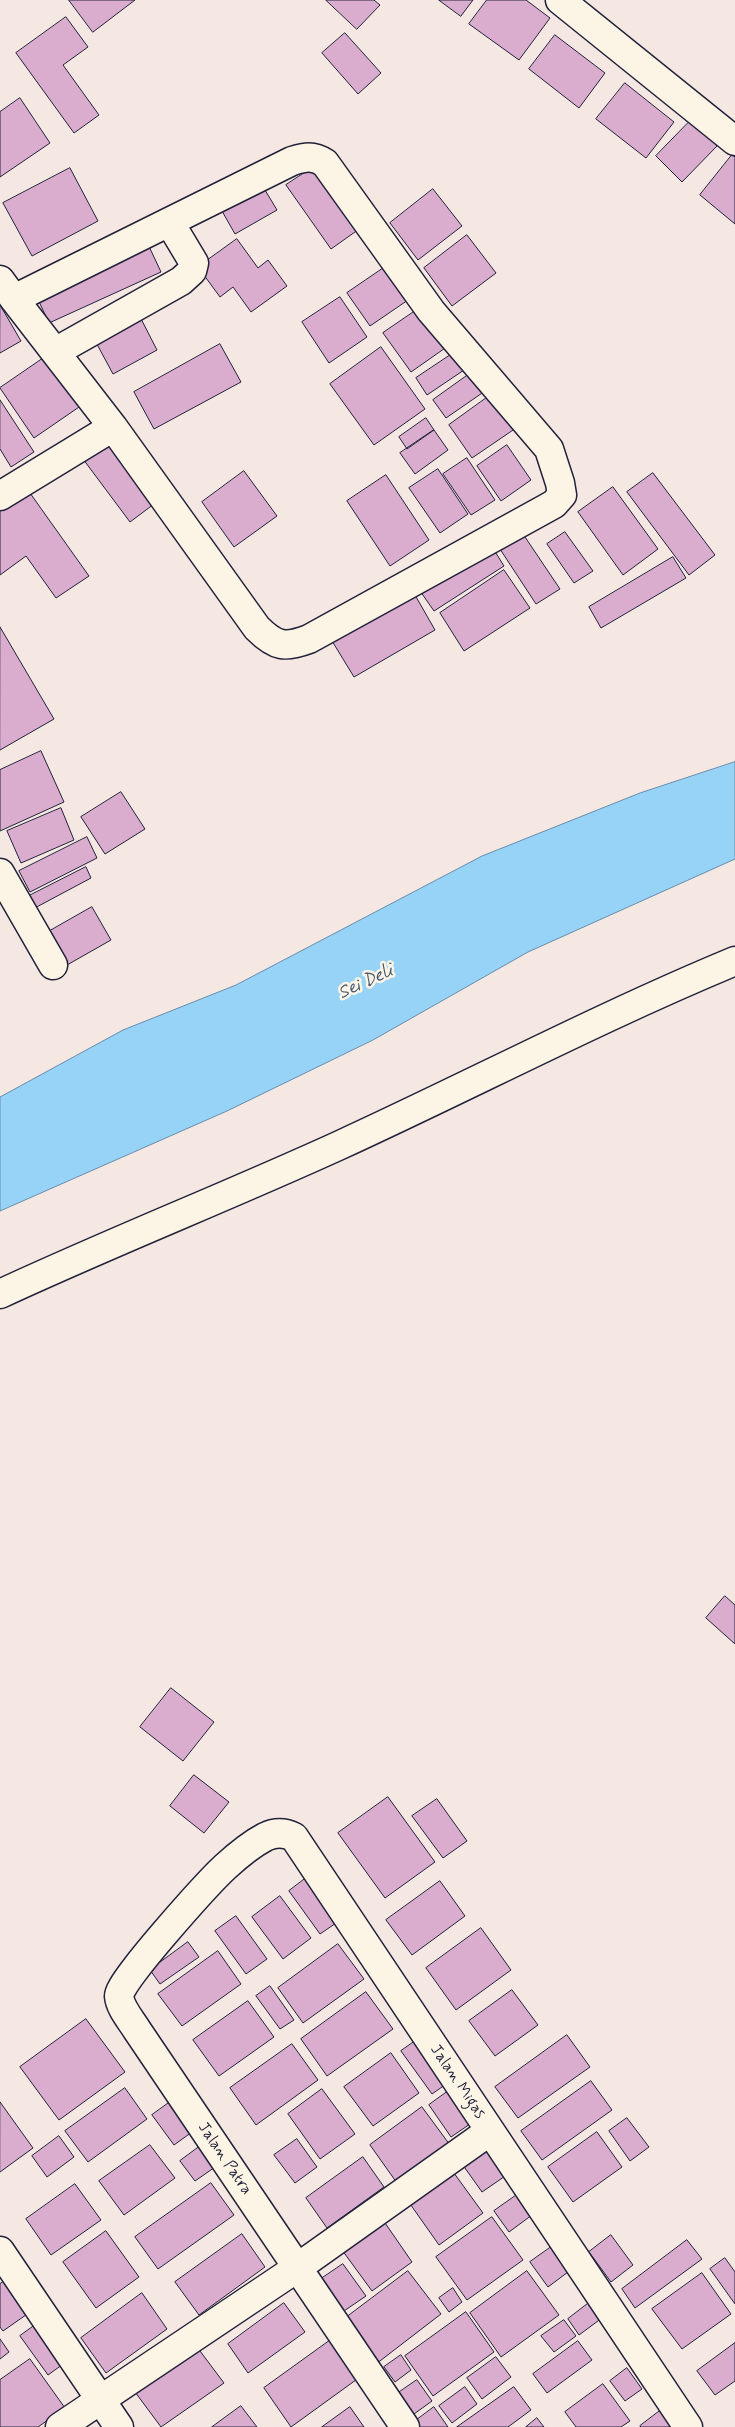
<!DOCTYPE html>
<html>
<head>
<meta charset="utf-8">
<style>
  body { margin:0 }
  canvas { display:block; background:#f5e7e1 }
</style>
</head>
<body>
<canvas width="735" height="2427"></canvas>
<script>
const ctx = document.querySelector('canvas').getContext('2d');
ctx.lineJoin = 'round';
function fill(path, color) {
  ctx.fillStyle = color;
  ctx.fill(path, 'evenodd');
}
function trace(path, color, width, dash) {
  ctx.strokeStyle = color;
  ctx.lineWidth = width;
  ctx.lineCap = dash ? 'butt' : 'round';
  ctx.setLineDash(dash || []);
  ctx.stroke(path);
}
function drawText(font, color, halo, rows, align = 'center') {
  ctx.font = font + ' Mynerve,sans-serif';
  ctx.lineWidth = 5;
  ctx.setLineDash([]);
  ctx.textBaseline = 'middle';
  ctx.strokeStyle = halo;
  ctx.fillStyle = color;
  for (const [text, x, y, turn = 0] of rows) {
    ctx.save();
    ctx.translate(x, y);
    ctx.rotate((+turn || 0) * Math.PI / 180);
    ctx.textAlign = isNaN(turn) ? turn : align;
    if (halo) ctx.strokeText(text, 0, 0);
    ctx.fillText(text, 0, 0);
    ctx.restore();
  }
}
const water = new Path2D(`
  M735 762V859L528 952 373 1040 227 1111 0 1211V1097L123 1030 236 985 482 856 640 793Z`);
const building = new Path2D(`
  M69 0H135L93 32Z
  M326 0H374L380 5 357 29Z
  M439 0H473L461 16Z
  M487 0H526L550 18 519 60 469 24Z
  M66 17 88 47 63 65 99 115 74 133 16 53Z
  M345 33 381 73 358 94 322 53Z
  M555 35 605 73 579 108 529 69Z
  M625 83 674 122 646 158 596 119Z
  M20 98 50 143 0 177V112Z
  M691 120 717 146 682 182 656 156Z
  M732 155 735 157V224L700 195Z
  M318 164 362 227 331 249 286 185Z
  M70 168 98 221 32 256 3 203Z
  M259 180 277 210 235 234 218 204Z
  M433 189 462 226 418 260 390 223Z
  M467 235 496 273 452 306 424 268Z
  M237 239 258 268 268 260 287 286 251 312 233 287 220 297 198 267Z
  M146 240 161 272 49 323 34 291Z
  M388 265 411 298 370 326 347 293Z
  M340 297 367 337 329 363 302 322Z
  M0 305 21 341 0 353Z
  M421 307 448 346 411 372 383 333Z
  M137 311 157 350 113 374 92 335Z
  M220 344 241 382 154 429 134 392Z
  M381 347 425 409 374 445 330 384Z
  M455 352 467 368 427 395 416 378Z
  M48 355 82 405 34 438 0 388Z
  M475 370 488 389 446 418 433 400Z
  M492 394 516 428 472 458 449 425Z
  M0 400 34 452 11 467 0 449Z
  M426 418 434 430 407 449 399 437Z
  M434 430 448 450 415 474 400 453Z
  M112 438 158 501 130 522 83 459Z
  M507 445 531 480 501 501 477 466Z
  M467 458 495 500 471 515 443 474Z
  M438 469 468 514 440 533 409 488Z
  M244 471 277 516 234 547 202 502Z
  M653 473 715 555 689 575 627 492Z
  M386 475 429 540 390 566 347 501Z
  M25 486 89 576 56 598 26 556 0 575V503Z
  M613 487 658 549 623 575 578 512Z
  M521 531 560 589 536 604 498 546Z
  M565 532 593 571 574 583 547 544Z
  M489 542 504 566 434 611 418 588Z
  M673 557 686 578 601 628 589 607Z
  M504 570 530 608 464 651 440 613Z
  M411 588 435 630 354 677 329 636Z
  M0 627 54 719 0 750Z
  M41 751 64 802 0 831V770Z
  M121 792 145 829 105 854 81 817Z
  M61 808 74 840 21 863 7 831Z
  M87 837 97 858 30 892 19 871Z
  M86 867 91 878 31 910 25 898Z
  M92 907 111 940 67 965 48 932Z
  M725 1596 735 1605V1644L706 1618Z
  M171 1688 214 1722 183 1761 140 1727Z
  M194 1775 229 1802 204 1833 170 1806Z
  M388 1797 435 1862 385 1898 338 1833Z
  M437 1799 467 1841 443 1858 412 1816Z
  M310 1875 342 1919 320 1934 289 1891Z
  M440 1881 465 1916 412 1955 386 1920Z
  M280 1896 311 1938 283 1959 252 1917Z
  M236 1916 267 1959 246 1974 215 1931Z
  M481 1928 511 1970 456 2010 426 1968Z
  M188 1942 199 1957 160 1984 150 1970Z
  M338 1944 364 1979 303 2023 278 1988Z
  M218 1951 241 1984 182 2026 158 1994Z
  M270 1986 294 2020 280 2029 256 1996Z
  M512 1990 538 2025 495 2056 469 2021Z
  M366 1992 393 2029 327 2076 301 2039Z
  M248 2001 274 2037 219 2076 193 2040Z
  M86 2019 125 2072 59 2120 20 2067Z
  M567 2035 590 2067 518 2118 495 2087Z
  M421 2037 452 2080 432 2094 401 2051Z
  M292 2044 318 2080 256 2125 230 2088Z
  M391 2053 419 2093 373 2126 344 2087Z
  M591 2081 612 2110 542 2160 521 2131Z
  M125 2088 147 2119 88 2162 65 2131Z
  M322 2089 355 2134 320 2159 288 2114Z
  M447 2092 470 2124 451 2137 429 2105Z
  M177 2097 199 2127 174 2145 152 2115Z
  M0 2102 33 2148 0 2172Z
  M422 2107 450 2145 397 2183 370 2145Z
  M627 2118 649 2147 630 2161 609 2131Z
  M597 2132 622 2167 573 2202 548 2167Z
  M59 2136 74 2157 47 2177 32 2156Z
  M297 2139 317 2167 295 2183 274 2155Z
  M488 2140 511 2172 482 2192 460 2161Z
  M203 2144 218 2165 195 2181 180 2161Z
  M150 2145 175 2178 124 2215 99 2181Z
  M363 2157 384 2187 327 2228 306 2198Z
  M451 2169 483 2213 439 2245 408 2201Z
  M211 2183 234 2215 158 2269 135 2237Z
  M75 2184 101 2220 51 2255 26 2219Z
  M521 2192 536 2212 509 2232 494 2211Z
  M492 2217 523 2260 467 2300 436 2257Z
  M383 2220 412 2262 372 2291 342 2250Z
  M106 2231 139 2277 96 2308 63 2262Z
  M242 2234 265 2267 199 2315 175 2282Z
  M611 2235 633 2265 611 2282 589 2252Z
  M687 2240 702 2259 635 2308 622 2289Z
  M554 2245 572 2269 548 2287 530 2262Z
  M725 2258 735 2272V2304L710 2269Z
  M343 2264 366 2296 341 2313 318 2281Z
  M408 2271 441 2314 376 2364 343 2320Z
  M527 2271 559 2315 501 2357 470 2313Z
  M702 2273 731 2314 682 2349 652 2309Z
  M9 2278 33 2310 3 2331 0 2327V2284Z
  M453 2288 462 2302 449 2312 439 2298Z
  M142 2293 167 2329 106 2373 81 2338Z
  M594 2299 606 2315 579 2335 568 2319Z
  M284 2303 305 2332 248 2373 228 2344Z
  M466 2312 494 2352 433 2396 405 2356Z
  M564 2320 576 2336 554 2352 541 2336Z
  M38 2323 66 2362 48 2375 20 2336Z
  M0 2339 9 2352 0 2359Z
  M332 2339 360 2377 291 2427 264 2388Z
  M578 2341 592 2360 547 2393 533 2374Z
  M735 2343V2381L715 2395 697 2371Z
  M197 2347 224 2383 161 2427 135 2392Z
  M401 2355 411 2370 395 2382 384 2367Z
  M496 2357 511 2377 482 2399 467 2378Z
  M30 2359 65 2408 38 2427H0V2380Z
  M627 2368 642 2389 625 2401 610 2381Z
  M417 2380 432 2401 414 2414 398 2393Z
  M603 2384 630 2421 621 2427H576L565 2412Z
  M465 2387 477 2404 452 2423 439 2406Z
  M514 2387 531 2410 508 2427H457Z
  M241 2406 257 2427H212Z
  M350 2407 364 2427H322Z
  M434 2407 448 2427H418L414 2422Z
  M661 2410 673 2427H641L640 2426Z
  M537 2418 544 2427H526Z`);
const street = new Path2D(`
  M560 0 735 141
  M0 280 14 299 113 427 257 628C276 647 285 648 309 639L545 509 554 504 562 495 560 483 549 449 431 311 325 163C313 155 305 157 292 161L14 299
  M55 352 181 281 192 271 194 263 170 223
  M0 496 113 427
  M0 873 53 965
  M0 1294C112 1242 226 1197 338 1146 471 1085 600 1017 735 961
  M0 2251 119 2427
  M60 2427 297 2268 490 2131
  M405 2427 137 2030C131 2020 120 2008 119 1996 118 1982 209 1882 225 1867 237 1856 250 1845 265 1837 275 1832 284 1832 294 1837L688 2427`);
const streetNames = [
  ["Jalan Migas",457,2082,56],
  ["Jalan Patra",224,2159,56]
];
const waterNames = [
  ["Sei Deli",366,983,-25]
];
fill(water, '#96d3f7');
trace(water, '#688cac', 1);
fill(building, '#daadcf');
trace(building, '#22223b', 1);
trace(street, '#22223b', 31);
trace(street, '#fcf5e5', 28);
drawText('16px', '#22223b', '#fcf5e5', streetNames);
drawText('italic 18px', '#455773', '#fcf5e5', waterNames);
</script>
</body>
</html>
